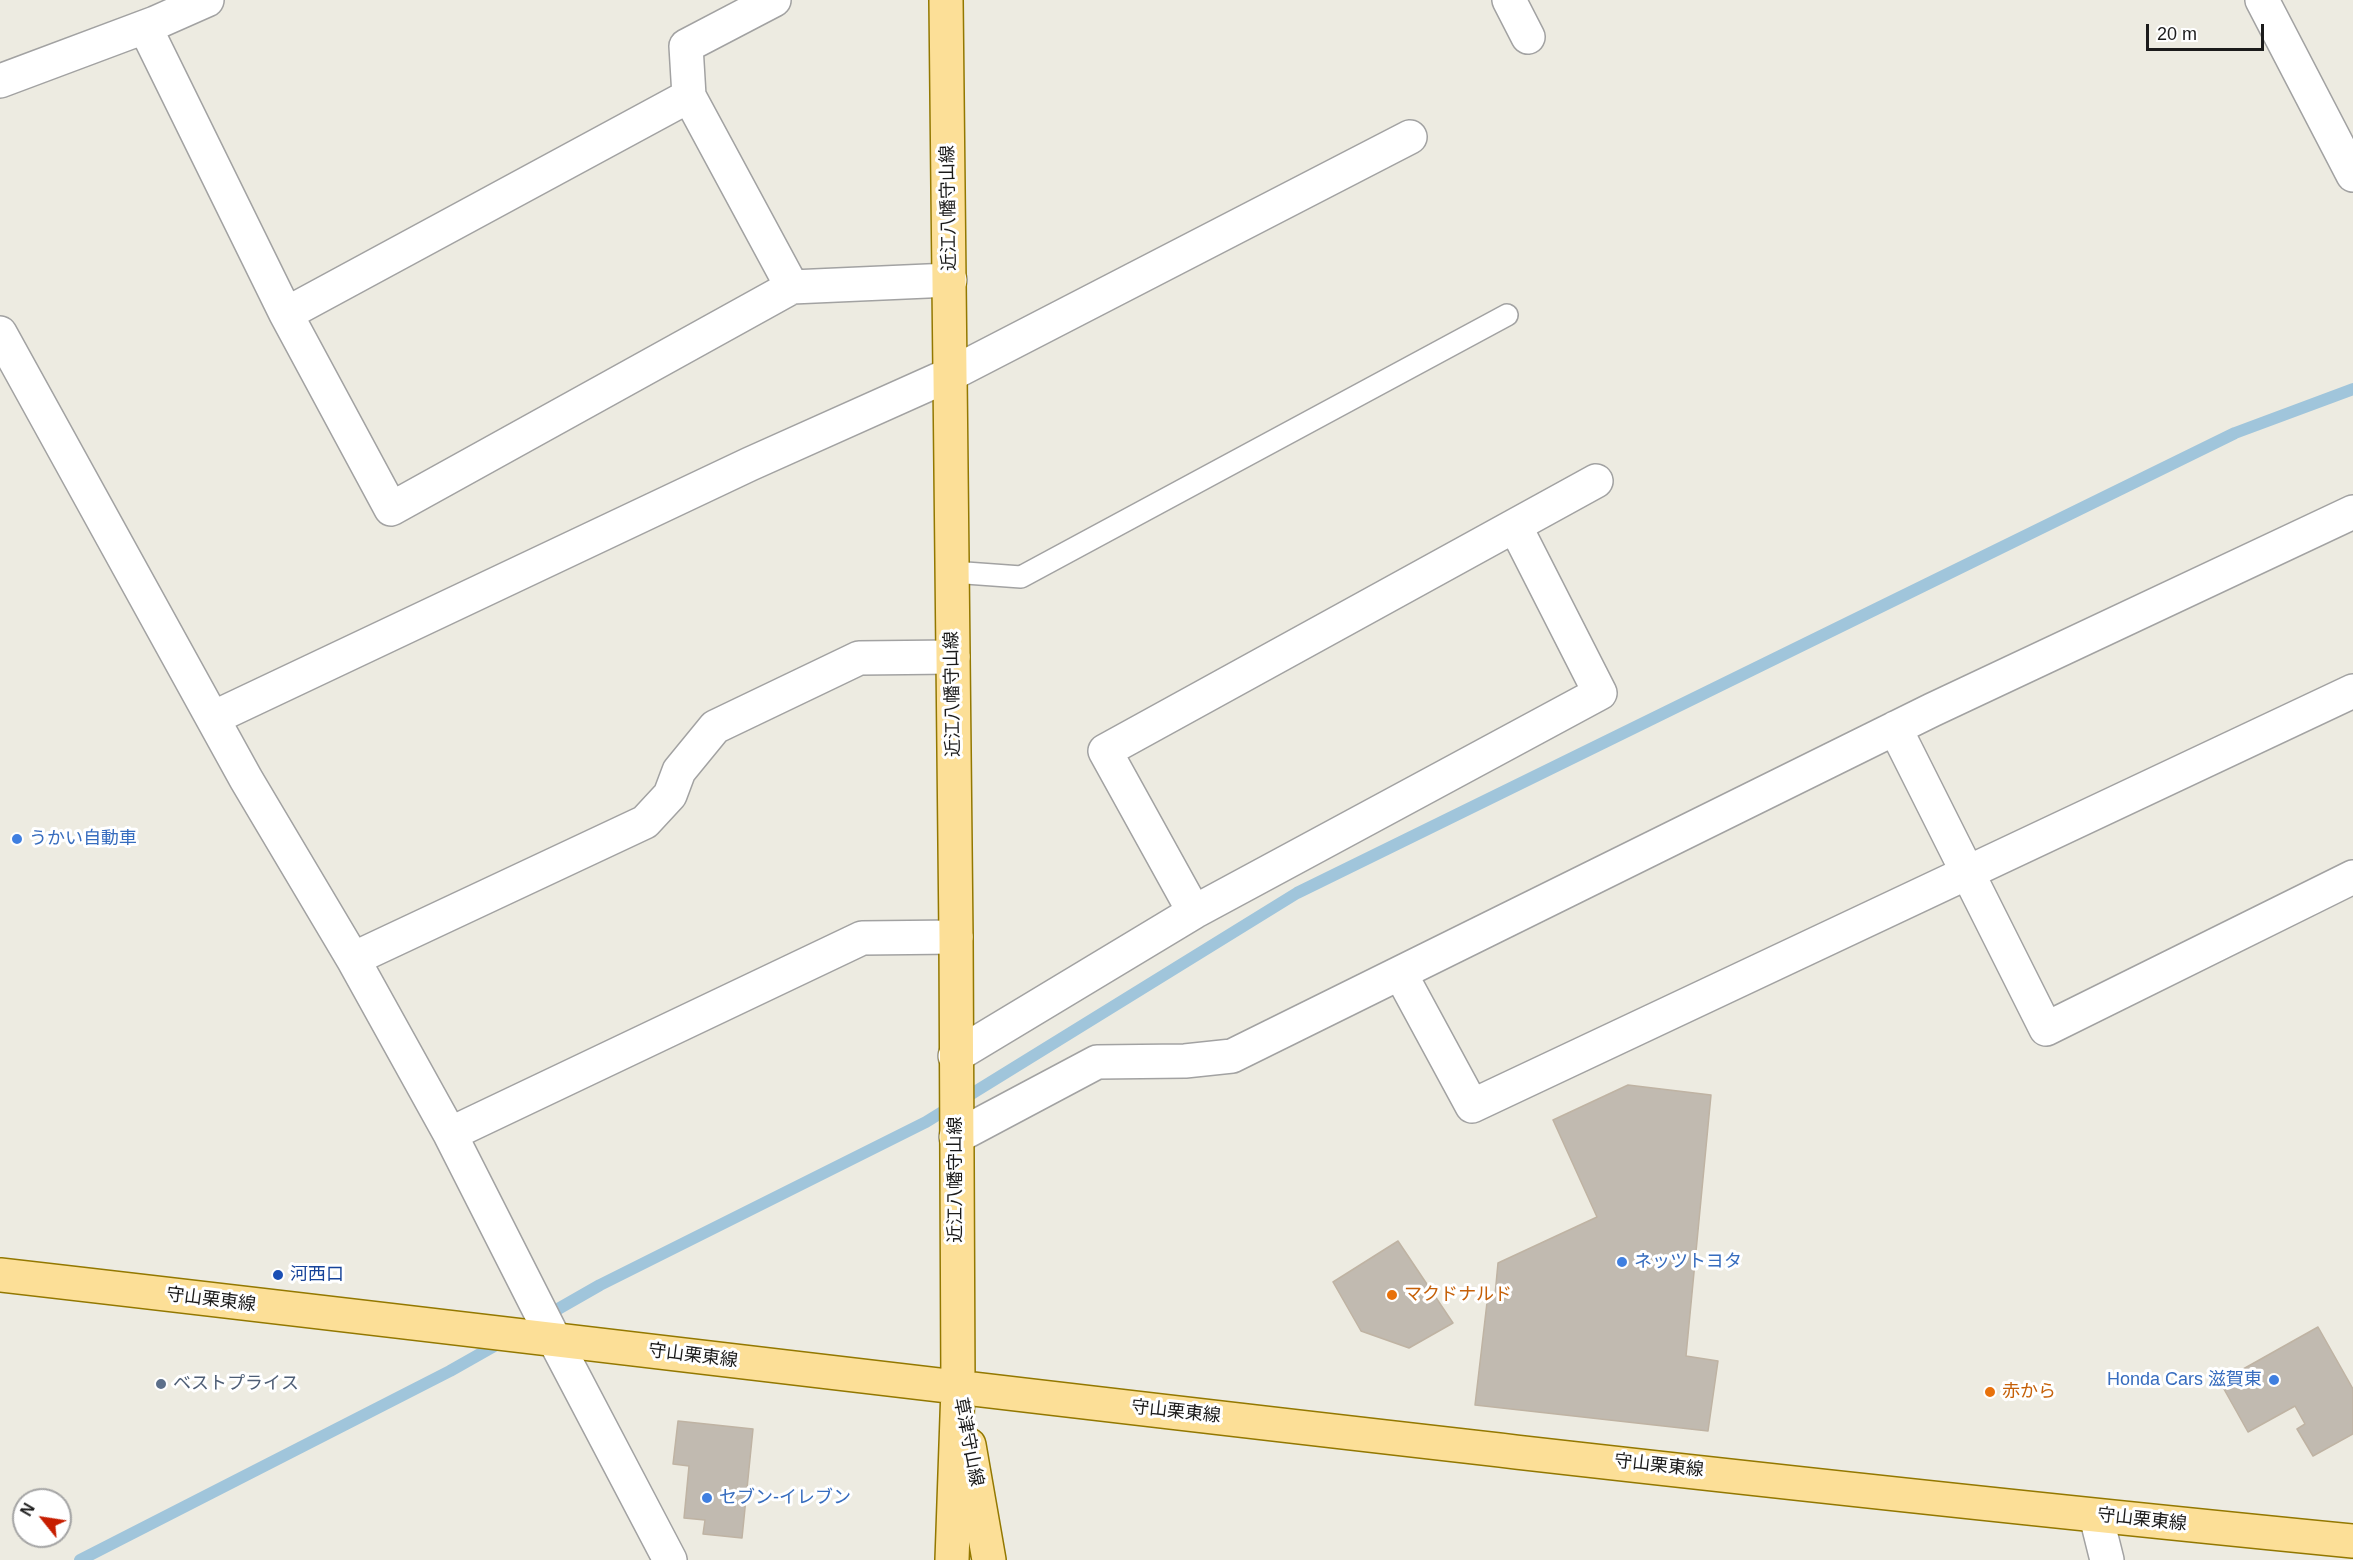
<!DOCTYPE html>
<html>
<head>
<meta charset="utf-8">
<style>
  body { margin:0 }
  #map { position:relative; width:2353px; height:1560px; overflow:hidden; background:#edebe1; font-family:Arial,sans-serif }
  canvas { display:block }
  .north { position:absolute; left:12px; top:1488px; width:60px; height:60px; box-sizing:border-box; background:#fff; border:2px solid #a4a4a4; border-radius:50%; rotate:300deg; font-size:16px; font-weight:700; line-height:24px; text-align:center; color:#1b1b1b }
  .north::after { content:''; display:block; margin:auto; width:21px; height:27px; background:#c71e00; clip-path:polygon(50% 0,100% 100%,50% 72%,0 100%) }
  .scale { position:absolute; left:2146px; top:24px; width:118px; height:27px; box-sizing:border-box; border:3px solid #1b1b1b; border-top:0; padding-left:8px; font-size:18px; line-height:21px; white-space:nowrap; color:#1b1b1b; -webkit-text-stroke:4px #fff; paint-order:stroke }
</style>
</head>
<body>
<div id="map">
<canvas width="2353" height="1560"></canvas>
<div class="north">N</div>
<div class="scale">20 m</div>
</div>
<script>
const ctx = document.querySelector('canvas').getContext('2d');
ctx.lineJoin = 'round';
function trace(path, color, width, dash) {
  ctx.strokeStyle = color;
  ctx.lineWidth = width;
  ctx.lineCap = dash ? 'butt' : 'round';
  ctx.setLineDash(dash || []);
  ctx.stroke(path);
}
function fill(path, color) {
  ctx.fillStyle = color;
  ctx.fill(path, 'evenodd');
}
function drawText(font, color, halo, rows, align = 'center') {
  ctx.font = font + ' Arial,"Noto Sans JP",sans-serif';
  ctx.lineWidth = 6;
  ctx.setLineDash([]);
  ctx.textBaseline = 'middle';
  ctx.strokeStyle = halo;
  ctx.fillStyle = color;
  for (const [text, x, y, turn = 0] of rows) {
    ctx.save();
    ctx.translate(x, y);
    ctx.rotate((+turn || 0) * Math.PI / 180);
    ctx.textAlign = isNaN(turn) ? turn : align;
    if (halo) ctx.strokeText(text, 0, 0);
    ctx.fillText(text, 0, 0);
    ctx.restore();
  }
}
const stream = new Path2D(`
  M544 1317 600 1285 926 1122 1297 893 2235 433 2353 389
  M80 1560 450 1371 503 1341`);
const building = new Path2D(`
  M1628 1085 1711 1095 1686 1356 1718 1361 1708 1431 1475 1405 1488 1294 1495 1295 1498 1263 1597 1217 1553 1120Z
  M1398 1241 1453 1323 1409 1348 1361 1331 1333 1282Z
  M2318 1327 2353 1389V1434L2313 1456 2297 1429 2305 1424 2295 1406 2248 1432 2220 1382Z
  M678 1421 753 1429 742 1538 703 1534 705 1520 684 1518 689 1466 673 1464Z`);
const lane = new Path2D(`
  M952 572 1021 577 1507 315`);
const street = new Path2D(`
  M1509 0 1528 37
  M2262 0 2353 175
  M145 27 286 314 391 509 792 287 689 96 686 46 774 0
  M0 81 155 23 207 0
  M792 287 950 280
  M286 314 689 96
  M0 333 246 779 353 959 450 1134 554 1339 670 1560
  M213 718 750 464 951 374 1410 137
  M1895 728 2046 1029 2353 877
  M1194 912 1600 693 1515 526
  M353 959 645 822 670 795 679 771 715 727 859 658 953 657
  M1400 973 1472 1106 2353 691
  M955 1056 1194 912 1105 751 1596 481
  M450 1134 862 938 956 937
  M956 1137 1097 1062 1185 1061 1232 1056 1932 710 2353 512
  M2096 1516 2107 1560`);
const primary = new Path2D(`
  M946 0 956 937 958 1388 952 1560
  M0 1275C784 1365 1567 1464 2353 1541
  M969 1445 989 1560`);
const markers = [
  [17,839,6,"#3f7fe0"],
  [1622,1262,6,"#3f7fe0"],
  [278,1275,6,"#1a4fb4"],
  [1392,1295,6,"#e8710a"],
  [2274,1380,6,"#3f7fe0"],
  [161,1384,6,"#5c6f8a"],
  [1990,1392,6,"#e8710a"],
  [707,1498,6,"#3f7fe0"]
];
const streetNames = [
  ["近江八幡守山線",949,208,-91],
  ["近江八幡守山線",953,694,-91],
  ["近江八幡守山線",956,1180,-90],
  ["守山栗東線",211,1300,7],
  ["守山栗東線",693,1356,7],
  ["守山栗東線",1176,1412,6],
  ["草津守山線",968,1442,79],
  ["守山栗東線",1659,1466,6],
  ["守山栗東線",2142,1520,6]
];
const shopNames = [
  ["うかい自動車",29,839],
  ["ネッツトヨタ",1634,1262],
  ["Honda Cars 滋賀東",2262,1380,"right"],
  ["セブン-イレブン",719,1498]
];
const transitNames = [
  ["河西口",290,1275]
];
const foodNames = [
  ["マクドナルド",1404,1295],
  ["赤から",2002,1392]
];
const serviceNames = [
  ["ベストプライス",173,1384]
];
trace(stream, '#a0c5db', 12);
fill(building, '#c1bab0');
trace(building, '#bfb3a3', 1.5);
trace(lane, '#a2a2a2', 24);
trace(street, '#a2a2a2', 36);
trace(primary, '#937800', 36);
trace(lane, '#fff', 21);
trace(street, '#fff', 33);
trace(primary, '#fcdf97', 33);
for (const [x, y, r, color] of markers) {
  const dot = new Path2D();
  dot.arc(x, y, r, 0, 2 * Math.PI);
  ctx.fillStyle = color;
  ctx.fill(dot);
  trace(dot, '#fff', 2);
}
drawText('18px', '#1b1b1b', '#fff', streetNames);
drawText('18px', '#366cbe', '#fff', shopNames, 'left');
drawText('18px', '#164399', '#fff', transitNames, 'left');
drawText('18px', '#c56008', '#fff', foodNames, 'left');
drawText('18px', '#4e5e75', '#fff', serviceNames, 'left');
</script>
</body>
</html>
